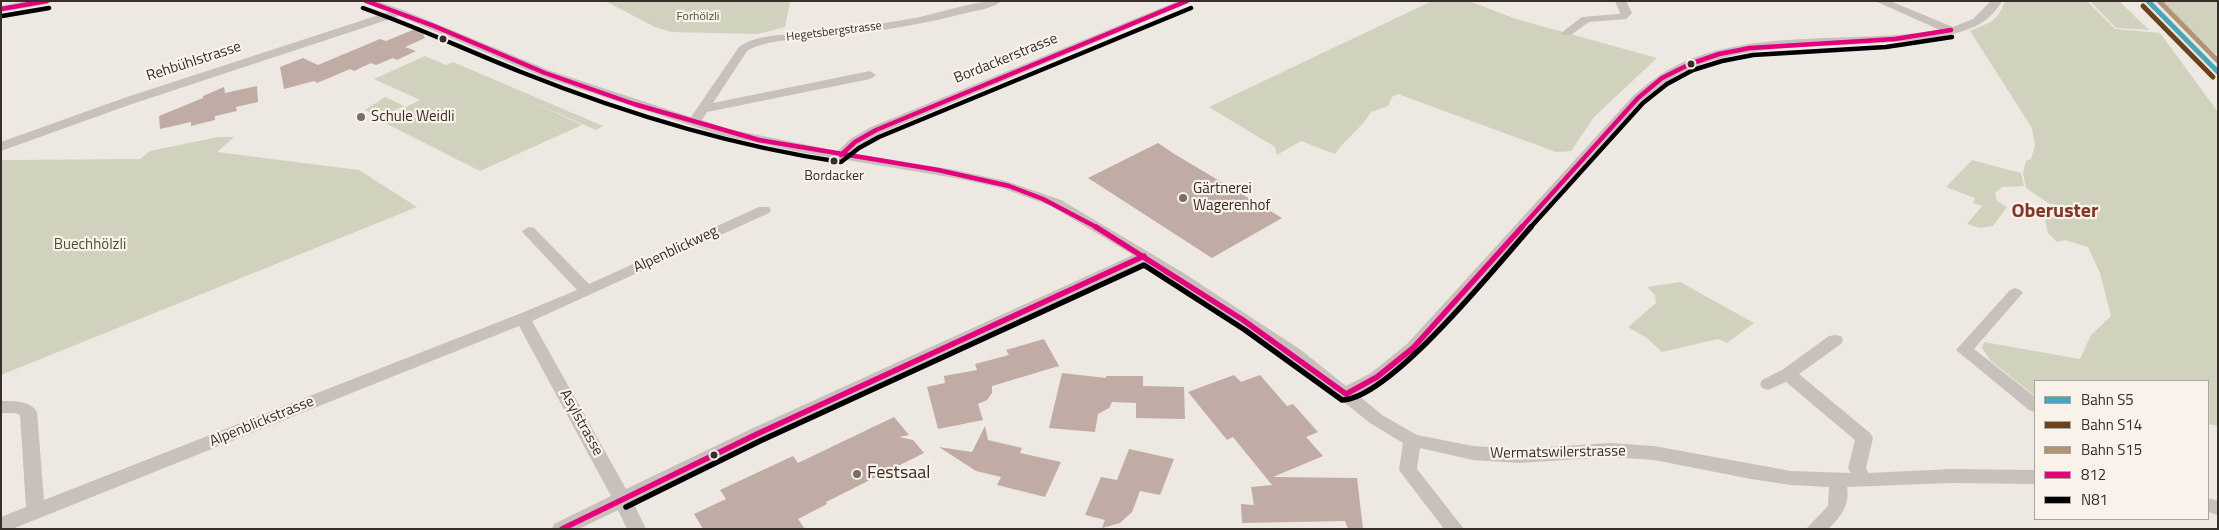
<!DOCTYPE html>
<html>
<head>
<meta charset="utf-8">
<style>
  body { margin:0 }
  #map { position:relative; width:2219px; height:530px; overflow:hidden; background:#eee8e2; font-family:"Titillium Web",sans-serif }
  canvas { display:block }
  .frame { position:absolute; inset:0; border:2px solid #372d29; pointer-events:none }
  .legend { position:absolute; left:2034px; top:380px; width:175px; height:140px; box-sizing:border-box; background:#f9f2ea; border:1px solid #aba39d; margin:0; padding:6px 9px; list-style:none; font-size:15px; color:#372d29 }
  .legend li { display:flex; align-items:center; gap:10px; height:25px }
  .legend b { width:25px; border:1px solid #aba39d }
</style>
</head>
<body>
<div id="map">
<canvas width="2219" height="530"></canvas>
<div class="frame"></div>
<ul class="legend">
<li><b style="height:6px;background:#46a6ba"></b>Bahn S5</li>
<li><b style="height:6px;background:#6c421b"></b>Bahn S14</li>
<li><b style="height:6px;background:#b09474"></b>Bahn S15</li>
<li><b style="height:6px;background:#e5007d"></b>812</li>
<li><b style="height:6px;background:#000"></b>N81</li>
</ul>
</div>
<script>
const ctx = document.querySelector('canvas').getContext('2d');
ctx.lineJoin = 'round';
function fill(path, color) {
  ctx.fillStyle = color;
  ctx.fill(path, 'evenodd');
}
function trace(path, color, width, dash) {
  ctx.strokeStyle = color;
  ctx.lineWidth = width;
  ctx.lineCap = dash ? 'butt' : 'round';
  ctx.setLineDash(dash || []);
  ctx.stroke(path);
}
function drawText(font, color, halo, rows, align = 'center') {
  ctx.font = font + ' "Titillium Web",sans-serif';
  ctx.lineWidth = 4.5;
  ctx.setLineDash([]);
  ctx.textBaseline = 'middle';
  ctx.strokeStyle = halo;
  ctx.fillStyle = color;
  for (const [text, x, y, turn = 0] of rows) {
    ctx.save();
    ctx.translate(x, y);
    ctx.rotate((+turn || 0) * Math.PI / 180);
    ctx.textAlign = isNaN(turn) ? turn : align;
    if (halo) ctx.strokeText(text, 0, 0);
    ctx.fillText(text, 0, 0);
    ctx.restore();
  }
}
const green = new Path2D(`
  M605 1H790L785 27 758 34 671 32 655 27Z
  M1432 1H1469L1516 19 1657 58 1594 117 1571 151 1556 152 1398 94 1392 97 1388 106 1371 112C1361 129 1346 138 1335 154L1301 141 1277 155 1275 147 1209 107Z
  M2005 1H2087L2115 29 2160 33 2218 112V426L2208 424V381H2035V396L1991 361 1982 348 1984 342 2080 359 2091 335 2111 316 2100 273 2088 247 2065 240 2057 242 2048 233 2045 220 2052 217 2062 216 2064 213 2062 207 2048 203 2026 188 2023 173 2026 161 2031 159 2035 146 2032 128 1970 31C1990 22 1997 23 2005 1Z
  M2090 1H2119L2149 30 2116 28Z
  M2162 1H2218V54L2214 53Z
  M425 56 446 65 453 62 603 126 596 130 525 99 582 125 480 171 383 122 392 117 390 115 420 100 374 79Z
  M385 97 404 106 380 117 365 110Z
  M218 137H234L217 152 359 170 417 207 1 375V160L140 159 150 151Z
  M1972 160 2021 173 2024 186 2002 187 1995 193 1997 201 2007 207 1993 226 1980 228 1967 224 1982 206 1973 203 1975 198 1946 187Z
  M1680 282 1754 323 1727 343 1718 339 1662 352 1647 338 1628 327 1656 303 1655 295 1647 287Z`);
const building = new Path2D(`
  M420 27 425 38 405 47 416 51 397 60 393 58 376 65 371 63 354 71 350 69 317 83 314 81 284 89 280 67 303 58 318 65 380 39 386 41Z
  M257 86 258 102 236 107 237 111 215 116V120L191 126V122L160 129 159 116 203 98V96L224 87 225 93Z
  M1158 143 1176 155 1282 218 1212 258 1088 178Z
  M1044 339 1059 366 992 386V393L987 400 978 404 983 420 938 429 927 387 945 383 944 376 977 370 975 364 1009 355 1006 350Z
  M1062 373 1106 378V376H1143V386L1184 387 1185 419 1136 418V403L1112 402 1109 408 1098 414 1095 432 1049 428Z
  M1234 375 1241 382 1260 375 1287 406 1293 404 1318 432 1306 437 1323 456 1273 477 1357 478 1363 529H1348L1345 521 1242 523 1241 504 1254 505 1251 487 1272 485 1233 437 1227 440 1188 392Z
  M894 417 909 435 899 437 913 440 924 453 826 502 827 504 798 519 805 529H703L694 514 726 499 720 490 793 456 798 463Z
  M985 426 988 440 1022 448 1020 453 1061 462 1045 497 997 485 1001 477 976 471 939 447 972 452Z
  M1129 449 1174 459 1160 495 1140 491 1132 512 1120 523 1102 528 1105 520 1085 515 1101 477 1117 480Z`);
const street = new Path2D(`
  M27 1H53L48 4 1 12V6Z
  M360 1H377L403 10 551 71 691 117 739 47C754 36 776 35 794 34 835 30 875 25 915 18 944 12 972 1 1001 1 993 9 973 11 962 14 927 23 892 29 856 34 829 37 769 37 747 51L713 103 870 71 876 75 870 79 707 112 702 120 728 129 838 151 850 139 871 127 1178 1H1193L881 133 860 145 851 153 955 170 1006 181 1061 200 1182 272 1301 350 1346 386 1371 373 1407 344 1634 95C1647 84 1661 73 1677 65 1753 28 1858 44 1940 30L1875 1H1890L1953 27 1973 19 1991 1H2002C1995 13 1985 23 1971 28 1947 38 1918 40 1893 42 1836 47 1778 44 1722 58 1691 65 1666 80 1642 101L1419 352 1383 381 1358 395 1382 415 1417 435 1473 446 1519 449 1610 443 1654 446 1791 471 1851 473 1848 468 1855 440 1786 382 1768 390 1762 388 1760 384 1762 380 1782 370 1829 336 1835 335 1841 336 1843 340 1841 344 1799 374 1870 433 1873 438 1866 468 1868 473 1951 469 2035 470V484L1951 483 1847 487C1850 505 1841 517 1828 529H1806L1828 506 1829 487 1791 485 1751 479 1654 460 1610 457 1519 463 1473 460 1420 448 1417 469 1464 529H1444L1399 470 1403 443 1370 423 1289 358 1144 262 763 439 633 502 646 529H627L618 510 579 529H552L554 524 611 496 519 326 12 529H1V517L26 507 20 415 15 413H1V401C13 401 30 400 37 412L44 500 519 314 577 290 524 234 522 231 529 227 534 228 589 284 759 207H769L771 210 769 213 532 321 626 489 751 429 1133 255 1051 206 1002 188 955 178 799 152 720 135 543 77 399 16 132 104 1 151V142L124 98 388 12Z
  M1615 1H1626L1632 13 1626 19 1589 22 1571 35H1563L1561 33 1582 17 1619 14 1620 13Z
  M2015 288 2020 290 2023 293 2020 296 1974 349 2035 397V412L2029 410 1956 350 2010 290Z
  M2208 498 2218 501V515L2208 512Z`);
const bus1Far1 = new Path2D(`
  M366 1 434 26 545 73 634 104 759 140 938 170 1009 186 1043 199 1098 228
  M1 9 47 1
  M841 155 855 142 876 130 1187 1
  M1521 228 1638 98 1662 78 1690 64 1719 54 1750 48 1895 39 1951 30`);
const bus1 = new Path2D(`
  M1096 227 1243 320 1346 394
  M1346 394 1377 377 1413 348 1522 227
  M562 529 757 434 1144 256`);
const bus2Far1 = new Path2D(`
  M363 8C417 27 468 51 521 72 624 113 731 146 841 162L859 148 879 137 1191 8
  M2 16 49 8
  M1530 228 1643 103 1667 84 1693 70 1722 61 1753 55 1886 47 1952 37`);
const bus2 = new Path2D(`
  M626 507 760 441 1144 265 1245 330 1342 400C1390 399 1497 265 1531 227`);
const rail1 = new Path2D(`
  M2148 1 2218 72`);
const rail2 = new Path2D(`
  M2143 6 2213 77`);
const rail3 = new Path2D(`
  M2159 1 2218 61`);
const markers = [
  [443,39,4.5,"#372d29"],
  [1691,64,4.5,"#372d29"],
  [361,117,5,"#776e6a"],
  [834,161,4.5,"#372d29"],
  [1183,198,5,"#776e6a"],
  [714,455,4.5,"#372d29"],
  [857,474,5,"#776e6a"]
];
const farParknames = [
  ["Forhölzli",698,17]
];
const farStreetnames = [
  ["Hegetsbergstrasse",834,32,-7]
];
const busNames = [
  ["Bordacker",834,177]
];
const streetNames = [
  ["Bordackerstrasse",1006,59,-22],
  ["Rehbühlstrasse",194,62,-18],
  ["Alpenblickweg",676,250,-25],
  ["Alpenblickstrasse",262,422,-22],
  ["Asylstrasse",581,423,61],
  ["Wermatswilerstrasse",1558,453,-1]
];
const poiNames = [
  ["Schule Weidli",371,117],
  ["Gärtnerei",1193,189],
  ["Wagerenhof",1193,206]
];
const parkNames = [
  ["Buechhölzli",90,245]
];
const nearPoinames = [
  ["Festsaal",867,474]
];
const districtNames = [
  ["Oberuster",2055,212]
];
fill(green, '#d0d2bd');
fill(building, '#c0aca4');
fill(street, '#c7c0bb');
trace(bus1Far1, '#e5007d', 4.5);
trace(bus1, '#e5007d', 5.5);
trace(bus2Far1, '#000', 4.5);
trace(bus2, '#000', 5.5);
trace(rail1, '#46a6ba', 5);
trace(rail2, '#6c421b', 5);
trace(rail3, '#b09474', 5);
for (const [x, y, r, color] of markers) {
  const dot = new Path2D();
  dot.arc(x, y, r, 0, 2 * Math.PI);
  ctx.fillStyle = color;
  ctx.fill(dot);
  trace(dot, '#f9f2ea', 2);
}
drawText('12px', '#49552e', '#f9f2ea', farParknames);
drawText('12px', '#372d29', '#f9f2ea', farStreetnames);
drawText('14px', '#372d29', '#f9f2ea', busNames);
drawText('15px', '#372d29', '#f9f2ea', streetNames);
drawText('15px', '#372d29', '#f9f2ea', poiNames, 'left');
drawText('15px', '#49552e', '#f9f2ea', parkNames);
drawText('18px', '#372d29', '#f9f2ea', nearPoinames, 'left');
drawText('bold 20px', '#833625', '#f9f2ea', districtNames);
</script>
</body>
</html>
